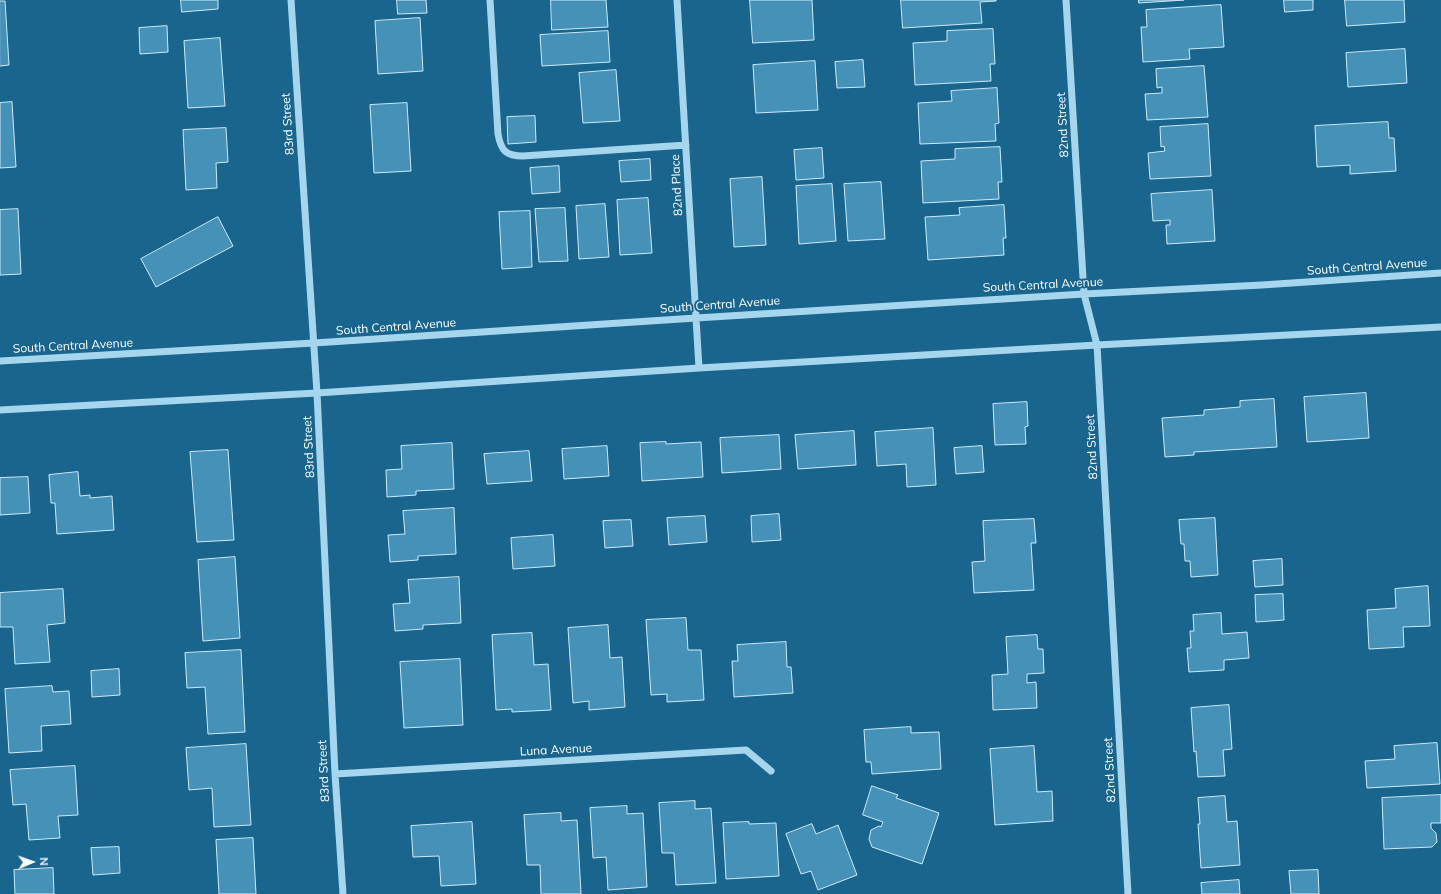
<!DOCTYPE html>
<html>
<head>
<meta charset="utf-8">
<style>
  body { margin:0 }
  #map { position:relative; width:1441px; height:894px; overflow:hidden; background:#19658e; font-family:Mulish,sans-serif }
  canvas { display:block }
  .north { position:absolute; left:12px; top:842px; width:40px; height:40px; -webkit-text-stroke:3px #19658e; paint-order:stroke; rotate:88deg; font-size:11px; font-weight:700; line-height:16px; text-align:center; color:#fff }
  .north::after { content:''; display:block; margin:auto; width:14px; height:18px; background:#fff; clip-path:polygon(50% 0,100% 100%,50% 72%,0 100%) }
</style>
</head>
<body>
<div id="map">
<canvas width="1441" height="894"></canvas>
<div class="north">N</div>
</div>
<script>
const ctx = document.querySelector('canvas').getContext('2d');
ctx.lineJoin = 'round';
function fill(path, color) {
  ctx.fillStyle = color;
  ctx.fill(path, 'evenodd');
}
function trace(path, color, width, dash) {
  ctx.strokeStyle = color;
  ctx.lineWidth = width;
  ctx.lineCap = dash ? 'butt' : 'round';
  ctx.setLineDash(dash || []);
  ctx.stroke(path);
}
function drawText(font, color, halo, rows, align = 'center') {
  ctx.font = font + ' Mulish,sans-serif';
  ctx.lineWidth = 4;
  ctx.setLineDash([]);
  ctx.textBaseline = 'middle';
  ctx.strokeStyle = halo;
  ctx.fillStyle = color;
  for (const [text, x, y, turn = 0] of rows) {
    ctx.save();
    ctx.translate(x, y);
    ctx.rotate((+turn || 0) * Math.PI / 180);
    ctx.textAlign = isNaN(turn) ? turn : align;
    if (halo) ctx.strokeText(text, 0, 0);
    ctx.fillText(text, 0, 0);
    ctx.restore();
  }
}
const building = new Path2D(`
  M181 0H218V9L182 12Z
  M397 0H426L427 13 398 14Z
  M551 0H606L608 27 552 30Z
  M750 0H812L814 40 753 43Z
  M901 0H996V1L980 2 982 23 903 28Z
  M1139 0H1184L1139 3Z
  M1284 0H1313V10L1285 12Z
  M1345 0H1404L1405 22 1347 26Z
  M0 1H5L9 65 0 66Z
  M1221 5 1224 47 1189 49 1190 59 1143 62 1141 27H1147L1146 10Z
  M420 18 423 71 378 74 375 21Z
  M167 26 168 52 140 54 139 28Z
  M993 29 995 64H990L991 81 915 85 913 43 947 41V31Z
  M608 31 610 62 542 66 540 35Z
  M220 38 225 106 188 108 184 41Z
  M1405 49 1407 83 1348 87 1346 53Z
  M863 60 865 87 837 88 835 62Z
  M815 61 818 110 756 113 753 65Z
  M1204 66 1208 117 1147 120 1145 94 1162 93V87L1157 88 1156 69Z
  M616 70 620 121 583 123 579 73Z
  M997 88 999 123 995 124 996 141 920 144 918 103 952 101 951 91Z
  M12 102 16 167 0 168V103Z
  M407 103 411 171 374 173 370 105Z
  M535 116 536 142 508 144 507 117Z
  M1388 122 1389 138H1394L1396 171 1350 174V165L1317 167 1315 126Z
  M1208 124 1211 176 1150 179 1148 153 1165 151 1164 146 1161 147 1160 127Z
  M226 128 228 162 216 163 217 188 186 190 183 130Z
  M1000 147 1002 182H998L999 199 923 203 921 161 955 159V149Z
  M822 148 824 178 796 180 794 150Z
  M650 159 651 180 621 182 619 161Z
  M559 166 560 192 532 194 530 168Z
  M762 177 766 245 734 247 730 179Z
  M881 182 885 239 848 241 844 184Z
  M832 184 836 241 799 244 796 186Z
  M1212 190 1215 241 1167 244 1166 225H1170V220L1153 221 1151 194Z
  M648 198 652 253 620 255 617 200Z
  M605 204 609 257 579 259 576 206Z
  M1004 205 1006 238H1003L1004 255 928 260 925 217 960 215 959 208Z
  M565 208 568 261 539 262 535 209Z
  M18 209 21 274 0 275V210Z
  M530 211 532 267 502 269 499 212Z
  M218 217 233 246 156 287 141 259Z
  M1366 393 1369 438 1307 442 1304 397Z
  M1274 399 1277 447 1194 452V455L1165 457 1162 418 1204 415V410L1240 407V401Z
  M1027 402 1028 426 1025 427 1026 444 995 445 993 404Z
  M933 428 936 485 907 487 906 464 877 466 875 432Z
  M854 431 856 465 798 469 795 435Z
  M779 435 781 469 722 473 720 438Z
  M666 442V444L701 442 703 477 642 481 640 443Z
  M452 443 454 489 416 491V495L387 497 386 470 402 469 401 446Z
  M607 446 609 476 564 479 562 449Z
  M982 446 984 472 956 474 954 448Z
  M228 450 234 540 197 542 190 452Z
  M529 451 532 481 487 484 484 454Z
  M78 472 80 496 90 495V498L112 496 114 530 57 534 55 503H51L49 475Z
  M28 477 30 513 0 515V478Z
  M454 508 456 554 418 556V560L390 562 388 535 405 534 403 511Z
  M779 514 781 540 752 542 751 516Z
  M705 516 707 542 669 545 667 518Z
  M1215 518 1218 575 1191 577 1190 561H1185L1184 544H1181L1179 520Z
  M1034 519 1036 543H1031L1034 590 974 593 972 562 985 561 983 521Z
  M631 520 633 546 605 548 603 521Z
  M553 535 555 566 513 569 511 538Z
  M235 557 240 638 203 641 198 560Z
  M1282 559 1283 585 1255 587 1253 561Z
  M459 577 461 623 423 625V629L395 631 393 604 410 603 408 580Z
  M1428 586 1430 626 1403 627 1404 647 1369 649 1367 610 1396 608 1395 589Z
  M63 589 65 623 47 625 50 662 15 664 13 627H0V593Z
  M1283 594 1284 620 1256 622 1255 595Z
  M1221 613 1222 634 1247 632 1249 658 1224 660V670L1189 672 1187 648H1191L1190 631H1194L1193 615Z
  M686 618 688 650H701L704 700 667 702V694L651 695 646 620Z
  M608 625 610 658 622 657 625 707 589 710V701L573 703 568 628Z
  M532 633 534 665 548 664 551 710 512 712V709L496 710 492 635Z
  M1037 635 1038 649H1043L1044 673 1027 674V683L1036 682 1037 708 993 710 992 675 1008 674 1006 637Z
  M786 642 787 667H791L793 693 734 697 732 661H738L737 645Z
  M241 650 245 732 208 734 205 687 187 688 185 653Z
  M460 659 463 725 404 728 400 662Z
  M119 669 120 695 92 697 91 671Z
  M52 686 53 692 69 691 71 724 41 726 42 751 9 753 5 689Z
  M1229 705 1232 749 1223 750 1225 776 1198 777 1196 751 1194 752 1191 708Z
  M911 727V733L939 732 941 769 872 774 871 762H866L864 730Z
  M1437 743 1440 784 1367 788 1365 761 1395 759 1394 746Z
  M246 744 251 825 214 827 212 788 189 790 186 748Z
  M1034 746 1037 792 1052 791 1053 821 995 825 990 749Z
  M75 766 78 815 58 816 60 838 29 840 26 804 13 805 10 770Z
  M872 786 898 795 896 798 939 813 922 864 872 847 869 839 871 830 879 826 881 827 883 822 863 815Z
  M1441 795V823H1431V828L1436 833 1437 842 1432 847 1384 849 1382 798Z
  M1225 796 1227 822 1237 821 1240 865 1201 868 1198 824H1200L1198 798Z
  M695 801V809L711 808 716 883 676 885 674 853H662L659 803Z
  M627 806V814L643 813 647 887 608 890 606 857 593 858 590 808Z
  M561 813V821L577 820 581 894H541L540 865H527L524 815Z
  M472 822 476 884 441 886 439 856 413 857 411 826Z
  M749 822V824L776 823 779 876 726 879 723 823Z
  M812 824 816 834 838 825 857 875 818 890 811 871 801 874 786 834Z
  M253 838 256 894H219L216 840Z
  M119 847 120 873 93 875 91 848Z
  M53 868 54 894H15L14 870Z
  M1318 870 1319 894H1291L1289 871Z
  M1239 880 1240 894H1202L1201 883Z`);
const minor = new Path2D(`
  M291 0 317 393 335 774 343 894
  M490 0 498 134C501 151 506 156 523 156L686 145
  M677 0 699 368
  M1066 0 1084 294 1097 345 1128 894
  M0 361 314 343 696 318 1084 294 1262 285 1441 273
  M0 410 317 393 699 368 1097 345 1441 327
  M335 774 746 750 771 771`);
const streetNames = [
  ["83rd Street",288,124,-94],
  ["82nd Street",1063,125,-93],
  ["82nd Place",677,185,-93],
  ["South Central Avenue",1367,267,-4],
  ["South Central Avenue",1043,285,-3],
  ["South Central Avenue",720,305,-4],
  ["South Central Avenue",396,327,-4],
  ["South Central Avenue",73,346,-3],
  ["83rd Street",309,447,-93],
  ["82nd Street",1092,447,-93],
  ["Luna Avenue",556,750,-3],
  ["82nd Street",1110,770,-93],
  ["83rd Street",324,771,-93]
];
fill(building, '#4691b8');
trace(building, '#ccebfa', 1);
trace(minor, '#a6d6ee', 7);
drawText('12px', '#fff', '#19658e', streetNames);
</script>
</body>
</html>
